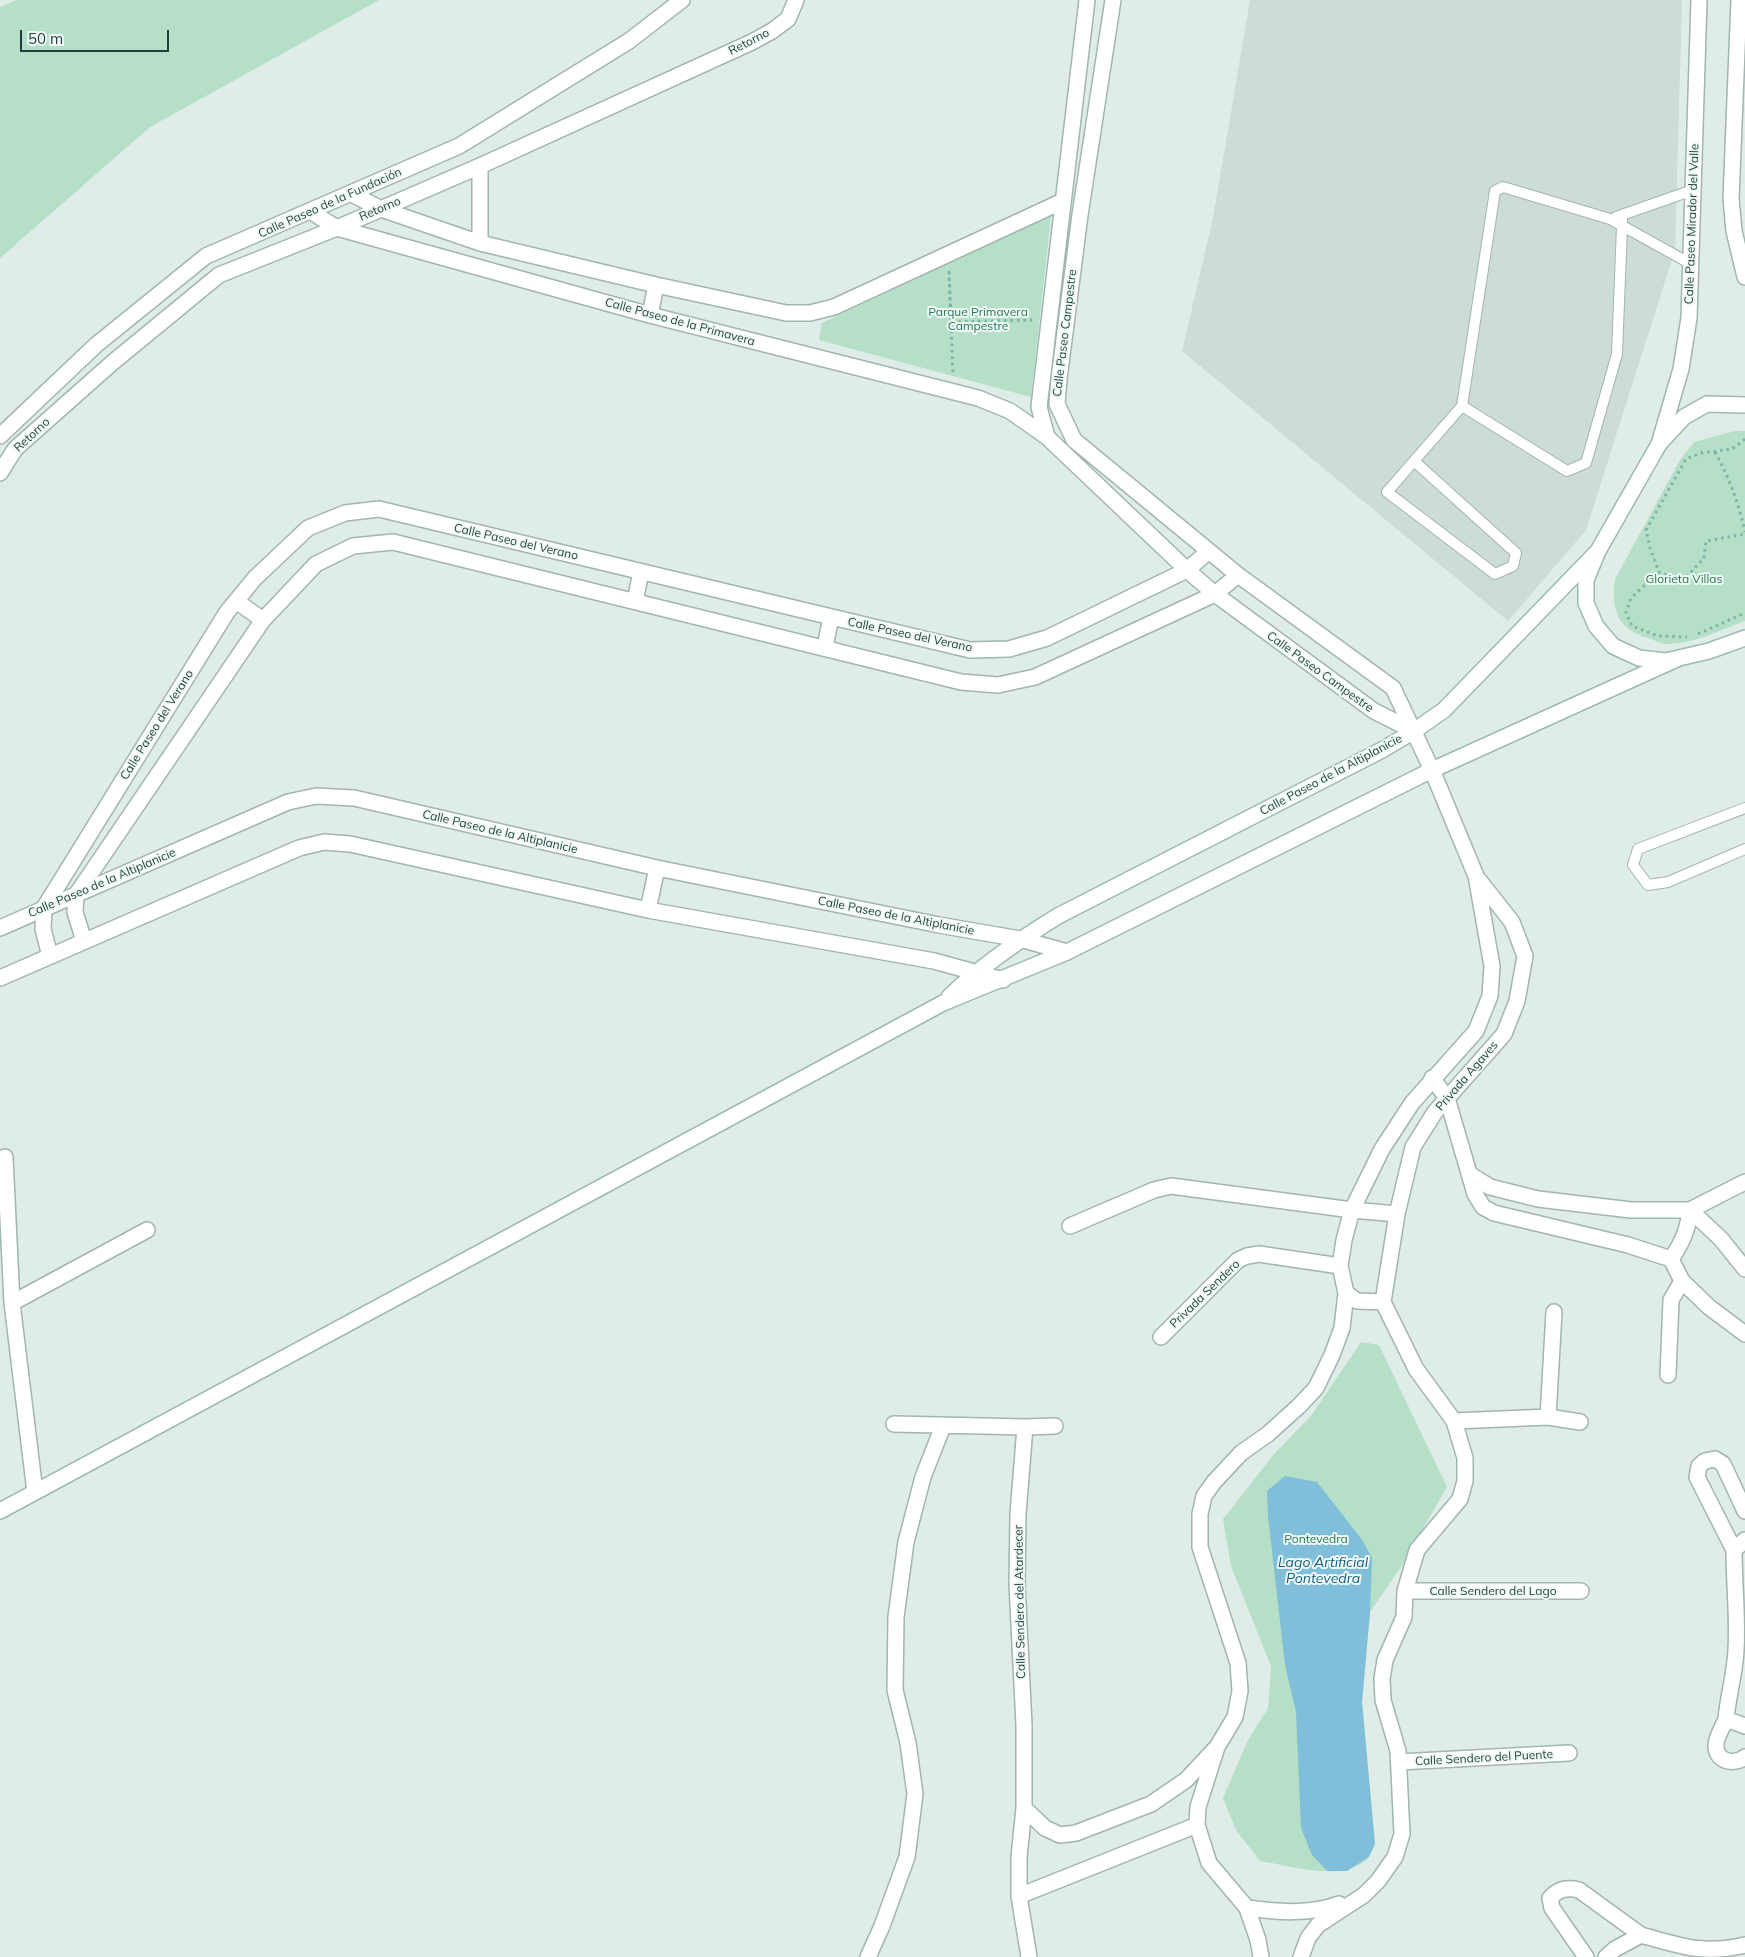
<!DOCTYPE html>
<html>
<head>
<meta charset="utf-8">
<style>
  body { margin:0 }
  #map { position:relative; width:1745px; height:1957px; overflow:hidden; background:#dfece8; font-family:Mulish,sans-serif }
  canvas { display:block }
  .scale { position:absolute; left:20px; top:30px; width:149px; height:22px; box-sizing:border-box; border:2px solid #1e3f3b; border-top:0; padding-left:6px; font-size:15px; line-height:18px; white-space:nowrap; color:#1e3f3b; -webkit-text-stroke:4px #f0f9f6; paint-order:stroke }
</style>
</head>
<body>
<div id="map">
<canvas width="1745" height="1957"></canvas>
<div class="scale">50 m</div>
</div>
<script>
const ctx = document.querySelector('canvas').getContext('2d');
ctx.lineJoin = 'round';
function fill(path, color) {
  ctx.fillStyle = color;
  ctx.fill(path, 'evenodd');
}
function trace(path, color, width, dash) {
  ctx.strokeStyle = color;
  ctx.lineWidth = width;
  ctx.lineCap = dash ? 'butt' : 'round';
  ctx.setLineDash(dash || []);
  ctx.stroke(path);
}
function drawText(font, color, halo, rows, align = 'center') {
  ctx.font = font + ' Mulish,sans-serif';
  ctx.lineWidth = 4;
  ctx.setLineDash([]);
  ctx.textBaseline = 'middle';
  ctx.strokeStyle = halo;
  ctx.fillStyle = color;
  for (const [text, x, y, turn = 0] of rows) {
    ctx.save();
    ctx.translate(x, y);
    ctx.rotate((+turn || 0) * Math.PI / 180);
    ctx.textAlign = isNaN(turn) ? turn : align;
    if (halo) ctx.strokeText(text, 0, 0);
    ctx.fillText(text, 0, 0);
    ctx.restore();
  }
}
const built = new Path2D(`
  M1250 0H1682L1675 250 1586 530 1508 621 1182 351 1213 218Z`);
const green = new Path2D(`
  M17 0H379L150 127 0 258V7Z
  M1051 216 1031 397 819 340 822 323Z
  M1735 431H1745V621C1720 630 1694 644 1667 644 1661 644 1654 640 1648 638 1617 629 1611 609 1615 579L1680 460 1694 442Z
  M1361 1342 1379 1345 1447 1487 1401 1567 1370 1612 1362 1702 1375 1844C1373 1848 1371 1854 1368 1858 1343 1883 1291 1866 1260 1861L1236 1830 1223 1798 1248 1740 1268 1708 1271 1666 1231 1566 1223 1519 1275 1453 1311 1416Z`);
const water = new Path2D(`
  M1285 1476 1317 1482 1363 1541 1372 1558 1370 1612 1362 1702 1375 1844 1369 1857 1347 1871H1327L1312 1855 1301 1828 1296 1712 1285 1665 1268 1516 1267 1491Z`);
const path = new Path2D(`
  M949 271 951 322 1032 320
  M949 272 953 376
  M1745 439 1732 449 1701 453 1686 459 1646 530 1650 548 1659 572 1682 582 1704 558 1706 541 1745 534
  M1715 452C1729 477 1739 504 1745 532
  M1659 572 1631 598 1626 613 1632 626 1658 636 1687 637
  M1698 634 1745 613`);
const service = new Path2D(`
  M1622 215V226L1617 354 1586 463 1567 471 1462 406 1495 191 1503 187 1610 219C1637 234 1664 249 1691 264
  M1616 217 1693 190
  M1414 461 1516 553 1513 566 1495 574 1387 492 1462 406
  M1745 808 1638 849 1633 865 1648 885 1668 882 1745 849`);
const minor = new Path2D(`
  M1087 0 1039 407 1047 437 1187 570 1215 594 1374 711 1414 731
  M1113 0 1080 215 1059 379 1057 404 1074 440 1238 575 1393 688 1432 770 1476 876 1492 966 1490 996 1476 1031 1412 1103 1382 1149 1352 1210 1344 1240 1340 1266 1346 1293 1342 1328 1332 1355 1316 1388 1299 1406 1268 1434 1241 1453 1214 1482 1204 1496 1200 1514V1547L1238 1663 1240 1691 1235 1717 1217 1747 1198 1807 1197 1825 1209 1863 1247 1908 1258 1940 1261 1957
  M350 193 381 209 480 243 656 285 786 313H810L834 307 1063 201
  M310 211 337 228 650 315 978 398 1010 411 1047 437
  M480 243V166
  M650 315 656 285
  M0 436 96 345 206 256 459 146 629 41 682 0
  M0 473 15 449 112 363 219 275 337 228 480 166 752 42 772 31 788 19 796 0
  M236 601 263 620
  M635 601 641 572
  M825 647 831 617
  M84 941 75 912 76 895 263 620 316 564 353 546 393 542 961 682 998 685 1035 677 1215 594 1238 575
  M50 956 43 929 44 908 227 612 255 578 308 528 345 513 379 509 970 650 1009 649 1047 638 1187 570 1209 551
  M1432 1078 1447 1098 1475 1194 1483 1207 1494 1213 1628 1245 1671 1259 1682 1281 1671 1300 1668 1375
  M5 1157 12 1303 35 1492
  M1469 1174 1490 1187 1538 1199 1631 1210H1690L1721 1239 1745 1269
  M1070 1226 1154 1190 1171 1186 1352 1210 1397 1214
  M1671 1259C1682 1243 1688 1230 1690 1210L1745 1182
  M1682 1281 1709 1307 1745 1334
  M1346 1293 1357 1301 1383 1302
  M12 1303 147 1230
  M1161 1337 1238 1260 1247 1256 1259 1254 1340 1266
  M1548 1417 1554 1312
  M1454 1421 1548 1417 1580 1422
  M894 1424 1025 1427 1055 1426
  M1025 1427 1018 1514 1017 1584 1024 1725V1808L1019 1857V1896L1029 1957
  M1745 1540 1734 1550C1734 1584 1738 1617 1736 1650 1735 1673 1728 1696 1726 1719L1745 1726
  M1734 1550 1697 1477 1699 1466 1705 1461 1715 1459 1723 1464 1745 1511
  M1405 1591H1581
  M1726 1719C1723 1727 1716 1737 1716 1745 1715 1761 1734 1766 1745 1757
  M1399 1762 1569 1753
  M1024 1808 1045 1828 1060 1835 1076 1833 1151 1804 1186 1780 1215 1749
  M1019 1896 1197 1825
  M1247 1908C1277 1912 1310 1915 1339 1904
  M868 1957 882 1926 907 1857 915 1794 908 1743 895 1690 896 1617 906 1542 923 1477 943 1426
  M1301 1957 1308 1938 1318 1925 1364 1895 1378 1881 1395 1857 1402 1834 1398 1751 1383 1700 1382 1679 1385 1660 1404 1617 1405 1591 1417 1550 1460 1499 1465 1481V1458L1454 1421 1416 1369 1383 1302 1397 1214 1413 1147 1435 1112 1504 1034 1517 1001 1525 956 1512 922 1478 879
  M1586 1957 1552 1908 1550 1898C1559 1889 1566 1887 1579 1890L1641 1935
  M1606 1957 1615 1949 1641 1935C1681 1946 1704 1955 1745 1945`);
const tertiary = new Path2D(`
  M1739 0 1731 199 1734 231 1745 277
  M1659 444 1681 369 1689 318 1699 0
  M648 910 657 868
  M0 928 288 802 316 796 354 798 657 868 939 925 1020 939 1067 952
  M0 978 299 848 324 842 350 844 648 910 934 961 1003 980`);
const secondary = new Path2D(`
  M1745 405 1707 404 1684 417 1659 444 1598 551 1586 580V603L1596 626 1613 646 1639 658 1666 661 1709 651 1745 638
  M949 997C982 965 1019 940 1058 916L1382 750 1414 731 1444 710 1598 551
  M0 1511 943 1003 1067 952 1432 770 1679 658`);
const streetNames = [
  ["Retorno",749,42,-27],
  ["Calle Paseo de la Fundación",330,203,-24],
  ["Retorno",380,209,-23],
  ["Calle Paseo Mirador del Valle",1692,224,-88],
  ["Calle Paseo de la Primavera",680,322,15],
  ["Calle Paseo Campestre",1065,333,-83],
  ["Retorno",32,435,-43],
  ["Calle Paseo del Verano",516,542,13],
  ["Calle Paseo del Verano",910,635,12],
  ["Calle Paseo Campestre",1320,672,36],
  ["Calle Paseo del Verano",157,725,-58],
  ["Calle Paseo de la Altiplanicie",1331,775,-28],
  ["Calle Paseo de la Altiplanicie",500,832,13],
  ["Calle Paseo de la Altiplanicie",102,883,-23],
  ["Calle Paseo de la Altiplanicie",896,916,11],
  ["Privada Agaves",1467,1076,-49],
  ["Privada Sendero",1205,1294,-44],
  ["Calle Sendero del Lago",1493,1591],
  ["Calle Sendero del Atardecer",1020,1602,-91],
  ["Calle Sendero del Puente",1484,1758,-3]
];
const parkNames = [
  ["Parque Primavera",978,312],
  ["Campestre",978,326],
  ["Glorieta Villas",1684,579],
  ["Pontevedra",1316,1539]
];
const waterNames = [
  ["Lago Artificial",1323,1563],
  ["Pontevedra",1323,1579]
];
fill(built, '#cddcd8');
fill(green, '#b5e0c7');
fill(water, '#80bed9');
trace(service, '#a1b5b1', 12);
trace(minor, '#a1b5b1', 18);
trace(tertiary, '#a1b5b1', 18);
trace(secondary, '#9cbab3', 18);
trace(path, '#7cb4aa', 3, [2.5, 4]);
trace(service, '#fff', 10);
trace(minor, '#fff', 15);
trace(tertiary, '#fff', 15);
trace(secondary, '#fff', 15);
drawText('12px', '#1e3f3b', '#f0f9f6', streetNames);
drawText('12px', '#237a52', '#f0f9f6', parkNames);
drawText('italic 14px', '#115e82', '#f0f9f6', waterNames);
</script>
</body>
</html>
